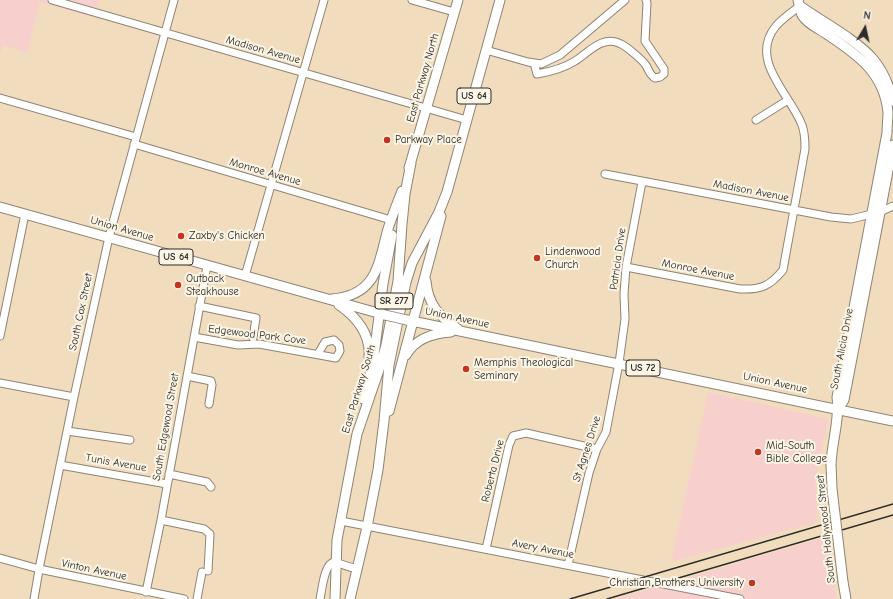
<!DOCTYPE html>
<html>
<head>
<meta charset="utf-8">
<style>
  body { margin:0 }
  #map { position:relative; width:893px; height:599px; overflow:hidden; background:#f1ddbe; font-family:"Comic Neue",sans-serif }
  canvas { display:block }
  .north { position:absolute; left:845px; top:8px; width:40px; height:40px; -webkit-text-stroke:3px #fcf5e5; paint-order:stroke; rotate:9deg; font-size:11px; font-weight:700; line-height:16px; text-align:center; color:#2b2b2b }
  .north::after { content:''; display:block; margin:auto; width:14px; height:18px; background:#2b2b2b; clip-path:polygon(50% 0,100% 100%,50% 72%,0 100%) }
</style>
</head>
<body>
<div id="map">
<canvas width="893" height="599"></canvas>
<div class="north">N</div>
</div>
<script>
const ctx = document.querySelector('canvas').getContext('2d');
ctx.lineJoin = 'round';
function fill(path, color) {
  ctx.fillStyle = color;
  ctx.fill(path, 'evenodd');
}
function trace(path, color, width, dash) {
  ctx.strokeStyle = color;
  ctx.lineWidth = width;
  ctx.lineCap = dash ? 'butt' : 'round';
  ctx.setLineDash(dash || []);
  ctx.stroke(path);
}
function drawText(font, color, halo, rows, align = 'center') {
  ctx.font = font + ' "Comic Neue",sans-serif';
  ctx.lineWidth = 4;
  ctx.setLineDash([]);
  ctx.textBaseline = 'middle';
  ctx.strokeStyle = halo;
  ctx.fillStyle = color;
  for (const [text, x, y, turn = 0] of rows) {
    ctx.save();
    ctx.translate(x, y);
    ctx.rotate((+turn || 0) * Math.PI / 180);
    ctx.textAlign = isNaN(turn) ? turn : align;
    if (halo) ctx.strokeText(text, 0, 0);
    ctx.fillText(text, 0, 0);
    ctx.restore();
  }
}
const built = new Path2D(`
  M0 0H99L94 18 40 2 27 53 3 45 0 55Z
  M708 392 828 419 815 484 818 522 671 562Z
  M828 536 836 599H615L727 566Z`);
const minor = new Path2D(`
  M52 0 467 120
  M412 0 454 12
  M486 50 528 62 541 64 560 55 625 0
  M534 63 537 74C549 72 564 68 575 61 588 53 603 34 621 44 627 47 640 58 645 64 649 69 649 75 655 78L660 77 664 74V69L645 41 647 3 646 0
  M0 98 136 137
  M756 120 788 100
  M134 144 391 220
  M605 174 831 217 851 219 880 212 893 206
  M626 267 740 289C761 290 770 286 783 270L805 149C805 141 805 133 802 125 790 94 748 60 776 26 783 18 792 12 800 6
  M245 276 324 0
  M199 306 256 318 253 338
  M0 336 25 214
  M194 337 238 345 259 344 336 358 340 351 339 345 334 340 325 342 318 354
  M187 376 211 381 212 385 209 404
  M0 383 74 397
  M67 431 130 440
  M60 465 167 484
  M169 474 207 482 211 487
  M161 520 204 529 210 534 208 571
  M341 521 740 599
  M486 549 509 445 513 436 526 433 597 449
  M0 558 39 569 184 599
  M568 565 589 473 597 449 606 432 619 363 625 319 624 294 626 267 642 182
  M146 592 161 520 207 266
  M34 599 40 564 74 397 109 237 174 0
  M197 599 202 572
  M320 599C322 591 324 562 335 562 338 563 352 568 357 569`);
const major = new Path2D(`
  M798 0C799 4 800 11 802 15 807 24 820 29 828 35 858 55 884 73 888 112 888 119 887 126 887 133L837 397C840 419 832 441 831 464
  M800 6C821 21 857 40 873 59 883 71 889 85 893 101
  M409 168 458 0
  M0 207 385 315
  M426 281C428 305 439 316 458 329
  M332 299C377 295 378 265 388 229 392 216 397 204 402 191
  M339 305C357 317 371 335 369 357
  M407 320 893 421
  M406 355C415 339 434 333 451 332
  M363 399 373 364 383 284 392 235
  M838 409 844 400 893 145
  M389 411 441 216
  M843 582 846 599
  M335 599 337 540 357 434 381 364 386 345 398 281 402 224 405 194 411 163
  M350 599 367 527 378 470 384 421 389 365 406 282 412 263 439 212 447 192 500 0`);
const rail = new Path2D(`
  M570 599 893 504
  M607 599 893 515`);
const majorBridge = new Path2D(`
  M385 315 407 320
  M831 464 832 489 843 582`);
const markers = [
  [387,140,4,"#c8321e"],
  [181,236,4,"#c8321e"],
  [537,258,4,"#c8321e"],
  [178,285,4,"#c8321e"],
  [466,369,4,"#c8321e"],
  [758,452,4,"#c8321e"],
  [752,583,4,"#c8321e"]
];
const shields = [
  [474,96,34],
  [176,257,34],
  [394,301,38],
  [643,368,34]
];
const shieldNames = [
  ["US 64",474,96],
  ["US 64",176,257],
  ["SR 277",394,301],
  ["US 72",643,368]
];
const streetNames = [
  ["Madison Avenue",263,50,16],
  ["East Parkway North",423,78,-74],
  ["Monroe Avenue",265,172,16],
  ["Madison Avenue",751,191,11],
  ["Union Avenue",122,229,16],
  ["Patricia Drive",618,259,-82],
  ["Monroe Avenue",698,270,11],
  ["South Cox Street",81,312,-78],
  ["Union Avenue",457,318,12],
  ["Edgewood Park Cove",257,335,7],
  ["South Alicia Drive",842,349,-79],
  ["Union Avenue",775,383,12],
  ["East Parkway South",359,389,-73],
  ["South Edgewood Street",166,427,-80],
  ["St Agnes Drive",587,449,-72],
  ["Tunis Avenue",116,463,10],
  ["Roberta Drive",493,471,-76],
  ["South Hollywood Street",826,529,-96],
  ["Avery Avenue",543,549,11],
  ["Vinton Avenue",94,570,12]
];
const poiNames = [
  ["Parkway Place",395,140],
  ["Zaxby's Chicken",189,236],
  ["Lindenwood",545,252],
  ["Church",545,265],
  ["Outback",186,279],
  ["Steakhouse",186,292],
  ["Memphis Theological",474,363],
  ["Seminary",474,376],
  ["Mid-South",766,446],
  ["Bible College",766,459],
  ["Christian Brothers University",744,583,"right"]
];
fill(built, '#f7d0cd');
trace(minor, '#8e8474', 9);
trace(major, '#8e8474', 11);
trace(minor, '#fff', 7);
trace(major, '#fff', 9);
trace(rail, '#2b2b2b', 1.5);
trace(majorBridge, '#8e8474', 11, []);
trace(majorBridge, '#fff', 9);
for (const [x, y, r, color] of markers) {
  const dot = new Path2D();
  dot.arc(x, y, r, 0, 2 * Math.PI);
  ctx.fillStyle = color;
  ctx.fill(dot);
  trace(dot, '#fcf5e5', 1.5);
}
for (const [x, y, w] of shields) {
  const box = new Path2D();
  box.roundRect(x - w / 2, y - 8, w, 16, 3);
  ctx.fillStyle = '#fcf5e5';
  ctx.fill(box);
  trace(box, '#2b2b2b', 1);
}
drawText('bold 10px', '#2b2b2b', null, shieldNames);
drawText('11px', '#2b2b2b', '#fcf5e5', streetNames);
drawText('11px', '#2b2b2b', '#fcf5e5', poiNames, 'left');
</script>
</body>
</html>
